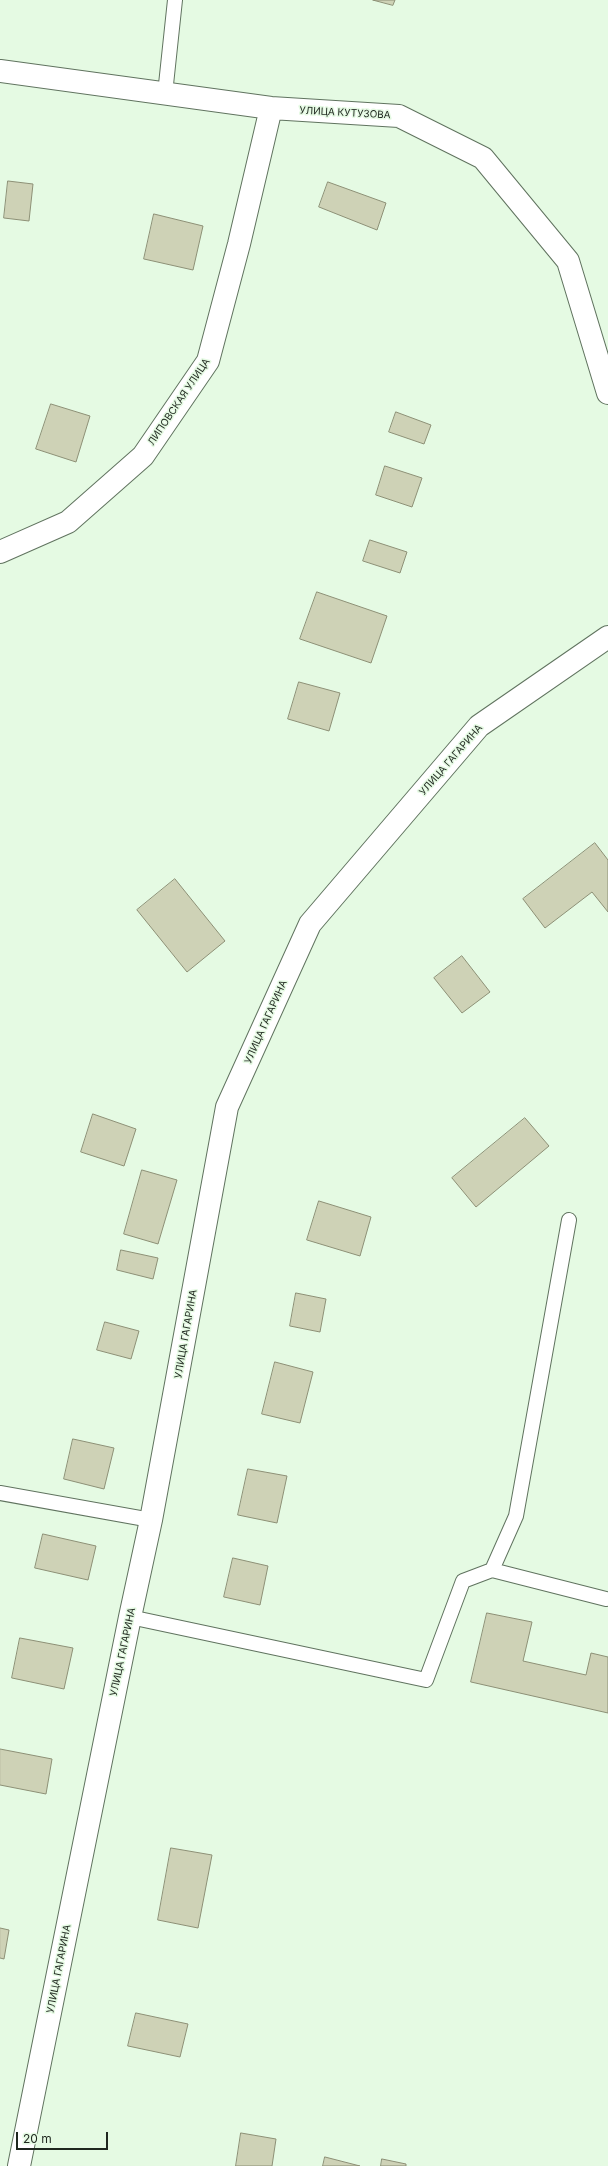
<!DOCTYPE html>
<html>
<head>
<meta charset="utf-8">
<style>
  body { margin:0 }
  #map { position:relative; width:608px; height:2166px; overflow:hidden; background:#e5fae3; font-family:Inter,sans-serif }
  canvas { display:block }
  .scale { position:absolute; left:16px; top:2132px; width:92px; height:18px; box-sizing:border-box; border:2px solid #1f271f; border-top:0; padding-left:5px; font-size:12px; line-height:14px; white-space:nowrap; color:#1f271f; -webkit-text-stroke:3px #e5fae3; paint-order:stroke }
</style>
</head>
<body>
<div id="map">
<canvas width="608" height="2166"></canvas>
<div class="scale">20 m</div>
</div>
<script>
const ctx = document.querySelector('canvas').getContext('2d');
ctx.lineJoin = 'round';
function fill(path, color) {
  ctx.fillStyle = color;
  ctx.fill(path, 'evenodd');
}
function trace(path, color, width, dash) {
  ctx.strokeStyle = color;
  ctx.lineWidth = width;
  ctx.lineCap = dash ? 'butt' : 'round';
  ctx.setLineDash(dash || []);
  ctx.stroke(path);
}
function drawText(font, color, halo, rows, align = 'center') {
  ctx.font = font + ' Inter,sans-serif';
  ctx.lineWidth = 3;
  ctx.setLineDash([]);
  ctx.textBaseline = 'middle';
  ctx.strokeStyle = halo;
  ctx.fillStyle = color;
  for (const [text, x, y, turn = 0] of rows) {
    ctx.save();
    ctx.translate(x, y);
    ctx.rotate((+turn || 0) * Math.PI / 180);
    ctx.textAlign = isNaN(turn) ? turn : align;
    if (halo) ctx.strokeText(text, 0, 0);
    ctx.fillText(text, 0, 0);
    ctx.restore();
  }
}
const building = new Path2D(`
  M373 0H395L393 5Z
  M8 181 33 184 29 221 4 218Z
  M328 182 386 203 377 230 319 207Z
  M154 214 203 226 193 270 144 259Z
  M51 404 90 416 76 462 36 449Z
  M396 412 431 425 424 444 389 432Z
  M385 466 422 478 412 507 376 495Z
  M370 540 407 552 400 573 363 561Z
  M317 592 387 616 371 663 300 639Z
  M299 682 340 693 329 731 288 719Z
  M595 843 608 860V912L592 892 545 928 523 899Z
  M175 879 225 941 187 972 137 910Z
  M462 956 490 992 462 1013 434 978Z
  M93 1114 136 1129 124 1166 81 1152Z
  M525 1118 549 1146 476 1207 452 1178Z
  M142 1170 177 1180 158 1244 124 1234Z
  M319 1201 371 1217 360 1256 307 1240Z
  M121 1250 158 1258 153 1279 117 1270Z
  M296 1293 326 1299 320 1332 290 1326Z
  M105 1322 139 1331 131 1359 97 1350Z
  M275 1362 313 1372 300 1423 262 1414Z
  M73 1439 114 1448 104 1489 64 1479Z
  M248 1469 287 1476 277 1523 238 1515Z
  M43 1534 96 1546 88 1580 35 1568Z
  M233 1558 268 1566 260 1605 224 1597Z
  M487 1613 532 1622 523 1661 586 1675 591 1653 608 1657V1713L471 1682Z
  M20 1638 73 1648 64 1689 12 1678Z
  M0 1749 52 1759 46 1794 0 1785Z
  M171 1848 212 1855 198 1928 158 1920Z
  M0 1928 9 1930 4 1959 0 1958Z
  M136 2013 188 2024 180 2057 128 2046Z
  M241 2133 276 2139 272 2166H236Z
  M325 2157 360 2166H323Z
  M382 2159 406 2164V2166H381Z`);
const lane = new Path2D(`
  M165 94 175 0
  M0 1493 151 1520
  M492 1570 516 1516 569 1220
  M130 1617 426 1680 463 1581 492 1570 606 1599`);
const street = new Path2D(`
  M0 71 271 108 399 116 483 158 568 261 608 393
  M0 552 68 522 143 456 208 361 239 244 271 108`);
const secondary = new Path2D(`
  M19 2166 130 1617 151 1520 227 1107 310 924 479 726 608 637`);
const streetNames = [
  ["УЛИЦА КУТУЗОВА",345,113,3],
  ["ЛИПОВСКАЯ УЛИЦА",179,402,-56],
  ["УЛИЦА ГАГАРИНА",451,760,-49],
  ["УЛИЦА ГАГАРИНА",266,1022,-66],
  ["УЛИЦА ГАГАРИНА",186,1334,-80],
  ["УЛИЦА ГАГАРИНА",123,1652,-78],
  ["УЛИЦА ГАГАРИНА",59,1969,-79]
];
fill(building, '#ced2b6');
trace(building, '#8d9076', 1);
trace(lane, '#60735f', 16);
trace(street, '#60735f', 24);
trace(secondary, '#60735f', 24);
trace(lane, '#fff', 14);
trace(street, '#fff', 22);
trace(secondary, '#fff', 22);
drawText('10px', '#1f271f', '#e5fae3', streetNames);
</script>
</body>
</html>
